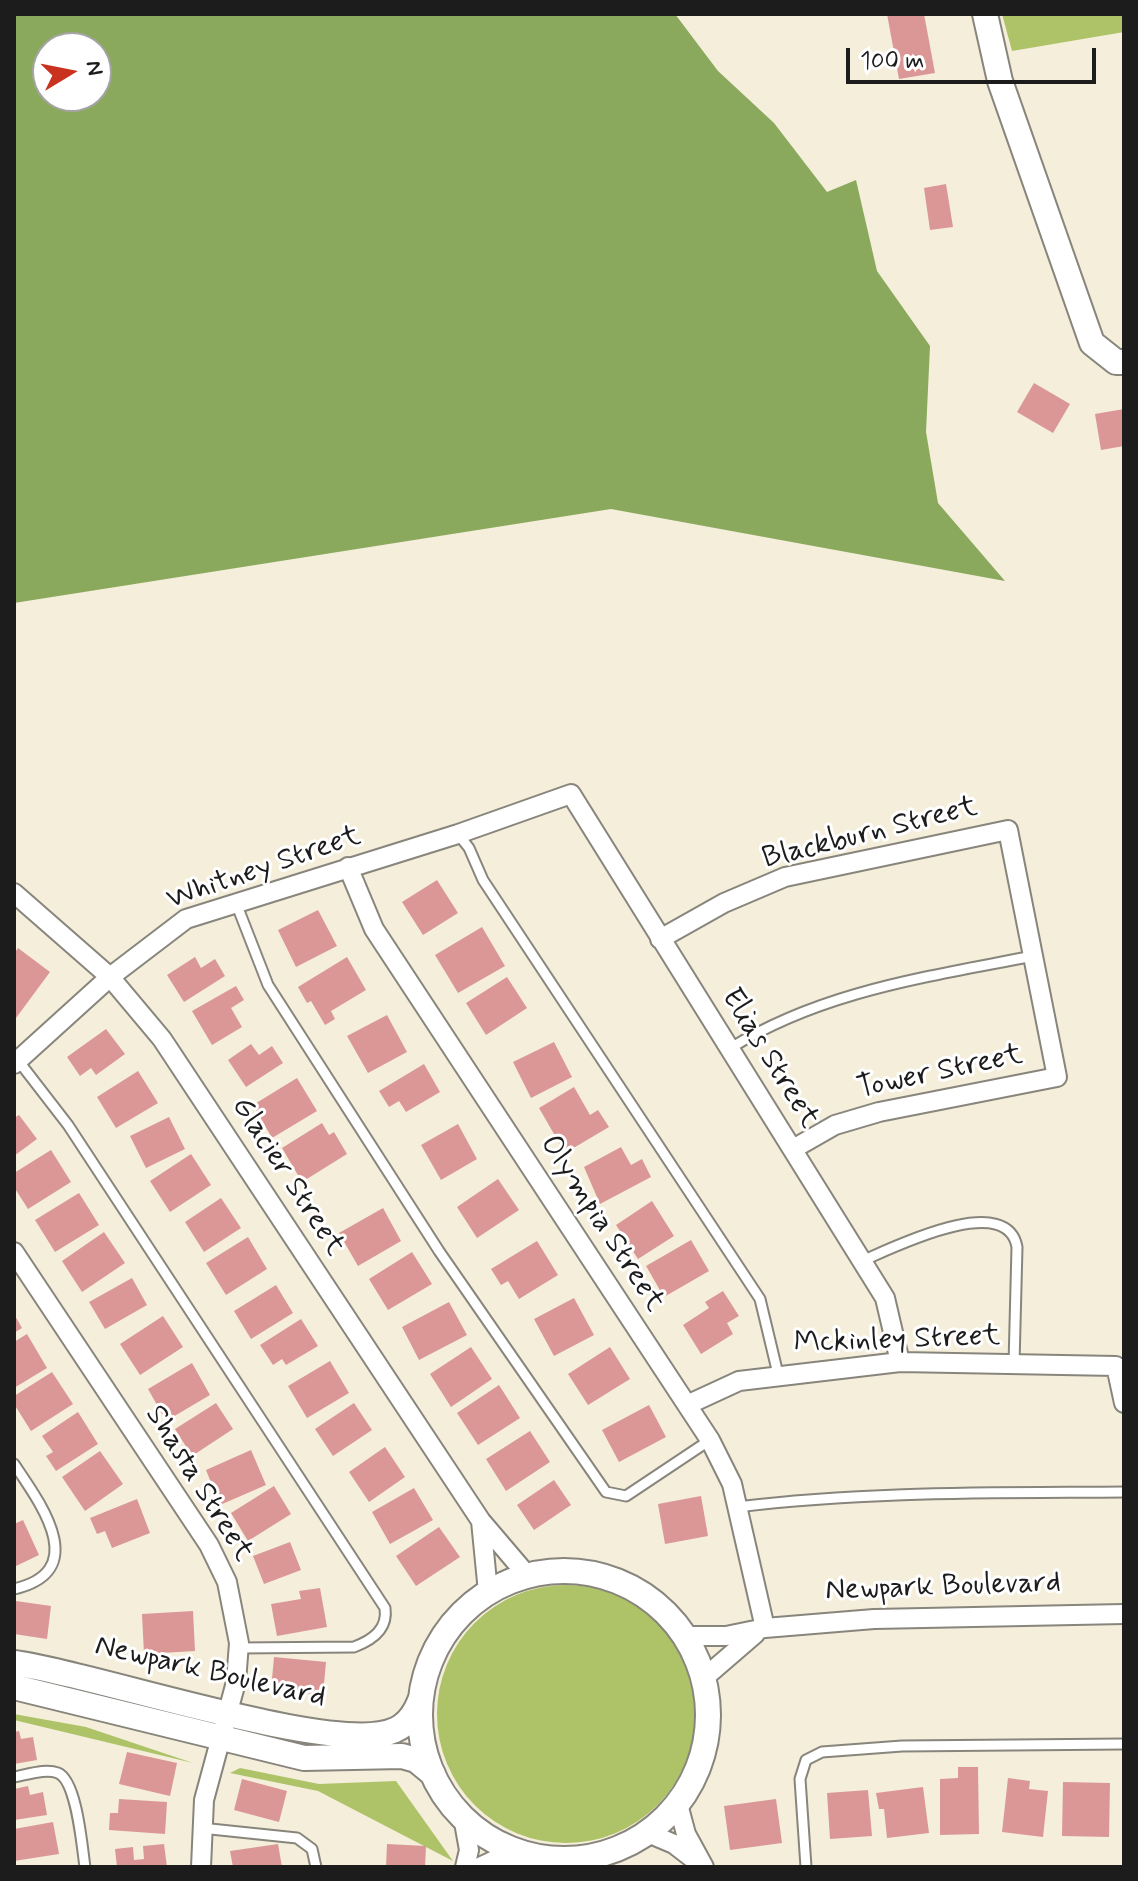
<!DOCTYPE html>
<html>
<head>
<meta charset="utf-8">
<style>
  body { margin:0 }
  #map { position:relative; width:1138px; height:1881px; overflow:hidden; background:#f4eedb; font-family:Mynerve,sans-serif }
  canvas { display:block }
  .frame { position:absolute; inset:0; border:16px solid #1c1c1c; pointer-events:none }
  .north { position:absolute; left:32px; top:32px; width:80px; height:80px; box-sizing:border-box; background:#fff; border:2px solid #a4a4a4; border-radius:50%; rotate:80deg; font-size:22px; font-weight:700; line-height:32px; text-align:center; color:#1c1c1c }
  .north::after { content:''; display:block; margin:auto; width:28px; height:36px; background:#c8321e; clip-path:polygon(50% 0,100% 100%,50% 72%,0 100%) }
  .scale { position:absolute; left:846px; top:48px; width:250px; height:36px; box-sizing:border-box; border:4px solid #1c1c1c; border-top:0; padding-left:10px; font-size:24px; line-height:28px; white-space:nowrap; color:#1c1c1c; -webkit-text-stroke:6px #fff; paint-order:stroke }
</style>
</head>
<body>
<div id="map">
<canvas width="1138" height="1881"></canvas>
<div class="frame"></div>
<div class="north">N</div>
<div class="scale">100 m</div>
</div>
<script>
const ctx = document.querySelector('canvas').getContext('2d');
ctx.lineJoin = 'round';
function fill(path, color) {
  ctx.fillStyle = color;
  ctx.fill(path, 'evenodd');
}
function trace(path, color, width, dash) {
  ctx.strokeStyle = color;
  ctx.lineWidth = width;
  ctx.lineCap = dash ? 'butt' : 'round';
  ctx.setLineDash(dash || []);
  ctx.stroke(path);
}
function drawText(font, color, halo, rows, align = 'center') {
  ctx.font = font + ' Mynerve,sans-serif';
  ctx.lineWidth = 6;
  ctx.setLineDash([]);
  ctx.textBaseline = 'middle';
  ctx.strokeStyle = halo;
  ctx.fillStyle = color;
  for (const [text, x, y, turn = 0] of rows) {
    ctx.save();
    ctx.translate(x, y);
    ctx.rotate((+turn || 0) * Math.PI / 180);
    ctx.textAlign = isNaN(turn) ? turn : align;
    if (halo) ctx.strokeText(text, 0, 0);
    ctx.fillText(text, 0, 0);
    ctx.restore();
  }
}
const green = new Path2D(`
  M1002 14H1124V32L1012 51Z
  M437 1714a129 129 0 1 1 258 0a129 129 0 1 1-258 0Z
  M14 1714 86 1727 193 1763 14 1720Z
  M240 1768 319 1784 396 1781 453 1861 318 1791 230 1773Z`);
const forest = new Path2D(`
  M14 14H675L718 71 774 123 827 192 856 180 877 271 930 346 926 432 938 503 1005 581 611 509 14 603ZM48 48H96V96H48Z`);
const building = new Path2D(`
  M887 14H924L935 73 899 79Z
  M946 184 953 227 930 230 924 188Z
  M1034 383 1070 404 1053 433 1017 412Z
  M1124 409V446L1101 450 1095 414Z
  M437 880 458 913 423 935 402 902Z
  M318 910 337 946 296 967 278 930Z
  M482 927 505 966 458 993 435 955Z
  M18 948 50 972 16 1018 14 954Z
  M195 957 201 968 215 959 225 976 184 1002 167 975Z
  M347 957 366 990 331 1011 335 1019 325 1025 311 1001 307 1003 298 987Z
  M507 977 527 1008 486 1035 466 1003Z
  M236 986 244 1000 231 1008 242 1027 212 1045 192 1011Z
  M387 1015 407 1052 368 1073 347 1036Z
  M106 1029 125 1054 96 1075 91 1068 80 1076 67 1057Z
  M554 1042 572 1077 531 1098 513 1062Z
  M251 1044 259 1055 272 1046 283 1063 246 1087 228 1060Z
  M424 1064 440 1092 406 1112 399 1101 389 1107 379 1091Z
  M138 1071 158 1103 116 1128 97 1097Z
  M297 1078 317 1111 272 1138 253 1105Z
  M574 1087 590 1115 598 1110 609 1127 565 1153 539 1108Z
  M19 1115 37 1139 14 1156V1118Z
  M169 1117 185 1149 146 1168 130 1136Z
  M322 1123 329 1135 334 1132 347 1154 302 1182 282 1148Z
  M458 1124 477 1159 441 1180 421 1145Z
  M621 1147 631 1165 642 1159 651 1177 600 1204 584 1167Z
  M51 1150 71 1182 28 1209 14 1187V1173Z
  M191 1154 211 1185 170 1212 150 1181Z
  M498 1179 519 1210 477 1238 457 1207Z
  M79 1193 99 1225 55 1252 35 1220Z
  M221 1198 241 1228 204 1252 185 1222Z
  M652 1201 674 1236 638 1259 616 1225Z
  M383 1208 401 1241 358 1266 339 1233Z
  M104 1232 125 1263 82 1292 62 1261Z
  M248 1237 267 1269 226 1295 206 1263Z
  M691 1240 709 1271 664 1297 646 1266Z
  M537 1241 558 1275 519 1299 508 1281 501 1285 491 1269Z
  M412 1252 432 1284 388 1310 369 1279Z
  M132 1278 147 1305 105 1329 89 1302Z
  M276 1285 293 1313 251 1339 234 1311Z
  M723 1291 739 1316 727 1323 733 1334 701 1354 683 1325 709 1308 705 1302Z
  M574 1298 594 1335 554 1356 534 1319Z
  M449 1302 467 1335 419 1360 402 1327Z
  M14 1314 22 1328 14 1333Z
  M163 1316 183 1347 140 1375 120 1344Z
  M301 1319 318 1346 286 1365 282 1359 273 1365 260 1345Z
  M27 1334 47 1368 14 1388V1342Z
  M471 1347 492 1379 451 1407 430 1374Z
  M610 1347 630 1379 588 1405 568 1374Z
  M330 1361 349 1393 307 1418 288 1386Z
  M192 1363 210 1395 166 1421 148 1389Z
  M52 1372 73 1404 31 1431 14 1404V1396Z
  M499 1385 520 1418 478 1445 457 1413Z
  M216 1403 233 1429 192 1456 175 1429Z
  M354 1403 372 1430 333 1456 315 1429Z
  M649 1405 666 1437 619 1462 602 1430Z
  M78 1412 98 1444 56 1471 46 1456 53 1452 42 1436Z
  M530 1431 550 1462 506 1491 486 1459Z
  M385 1447 405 1477 369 1502 349 1472Z
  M251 1450 266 1485 220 1505 206 1470Z
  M100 1451 123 1484 85 1511 62 1477Z
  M554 1480 571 1505 534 1530 517 1505Z
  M274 1486 291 1514 248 1541 231 1513Z
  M414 1488 433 1520 390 1544 372 1512Z
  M701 1496 708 1536 665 1544 658 1504Z
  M137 1499 150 1533 112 1548 105 1531 97 1534 90 1518Z
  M23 1520 39 1555 14 1567V1524Z
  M439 1527 460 1557 416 1586 396 1556Z
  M290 1542 301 1570 264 1584 253 1556Z
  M320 1588 327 1627 277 1636 271 1604 301 1599 299 1591Z
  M16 1601 51 1606 47 1639 14 1634Z
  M193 1611 195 1651 144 1654 142 1614Z
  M274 1657 326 1662 323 1695 271 1690Z
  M19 1731 21 1739 33 1737 37 1760 14 1764V1732Z
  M127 1752 177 1763 170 1796 119 1784Z
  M958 1767H978L979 1834 940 1835V1779L958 1778Z
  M1008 1778 1030 1781 1029 1789 1048 1791 1043 1837 1002 1832Z
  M242 1779 287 1791 279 1822 234 1810Z
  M1063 1782 1110 1783 1109 1837 1062 1836Z
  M28 1786 30 1795 43 1792 47 1815 14 1820V1789Z
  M923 1787 929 1833 887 1838 884 1809H879L876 1793Z
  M868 1790 872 1836 830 1839 827 1793Z
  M119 1799 167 1802 165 1834 109 1830 110 1813H118Z
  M776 1799 782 1843 730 1850 724 1806Z
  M53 1822 59 1854 14 1861V1829Z
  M164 1844 167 1867H117L115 1849 133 1847 134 1860 144 1859 143 1846Z
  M278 1844 282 1867H233L230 1851Z
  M387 1844 426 1846 425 1867H386Z`);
const service = new Path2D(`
  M458 834 469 848 483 880 760 1299 778 1374
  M236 903 268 985 439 1251 606 1492 626 1496 710 1440
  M729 1049C822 991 927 977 1033 956
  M17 1059 68 1125 385 1608C388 1629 373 1640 354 1647L239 1648
  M862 1261C894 1247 1007 1191 1017 1247L1014 1364
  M14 1464C41 1504 91 1571 14 1589
  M737 1507C866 1491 995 1493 1124 1492
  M14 1777C27 1775 45 1768 58 1773 77 1781 82 1847 85 1867
  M201 1828 297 1838 312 1849 316 1867
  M806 1867 800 1779 806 1760 822 1752 902 1746 1124 1744`);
const minor = new Path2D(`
  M348 867 374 929 710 1440 732 1484 765 1628
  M14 893 110 977 162 1039 481 1521 527 1575
  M660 939 724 903 785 877 1008 830 1057 1077 879 1112 835 1125 793 1149
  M14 1064 110 977 186 919 458 834 571 794 885 1298 900 1362
  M14 1252 209 1545 227 1582 239 1643 236 1682 204 1800 201 1867
  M687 1405 739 1381 900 1362 1116 1366 1124 1403
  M481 1521 488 1592
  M685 1636H726L765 1628 874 1619 1124 1614
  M704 1678 755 1634
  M678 1804 686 1834 704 1867
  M463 1817 469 1850 465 1867
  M648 1833 674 1844 700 1864
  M480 1867 497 1859 531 1855`);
const tertiary = new Path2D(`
  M985 14 1000 81 1092 343 1116 362H1124
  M420 1715a144 144 0 1 1 288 0a144 144 0 1 1-288 0Z
  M14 1663C92 1673 337 1757 395 1730 409 1724 416 1712 421 1698
  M14 1687 304 1758 402 1756 416 1760 433 1774`);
const streetNames = [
  ["Blackburn Street",870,834,-14],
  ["Whitney Street",264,869,-19],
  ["Elias Street",769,1059,58],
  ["Tower Street",940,1073,-12],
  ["Glacier Street",287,1177,57],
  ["Olympia Street",601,1224,57],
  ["Mckinley Street",897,1341,-2],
  ["Shasta Street",198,1484,58],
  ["Newpark Boulevard",943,1588,-2],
  ["Newpark Boulevard",210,1673,13]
];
fill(green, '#aec368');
fill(forest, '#8aa95c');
fill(building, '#db9796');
trace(service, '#88857c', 13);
trace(minor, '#88857c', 22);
trace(tertiary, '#88857c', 28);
trace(service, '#fff', 9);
trace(minor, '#fff', 18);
trace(tertiary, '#fff', 24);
drawText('30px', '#1c1c1c', '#fff', streetNames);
</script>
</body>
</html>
